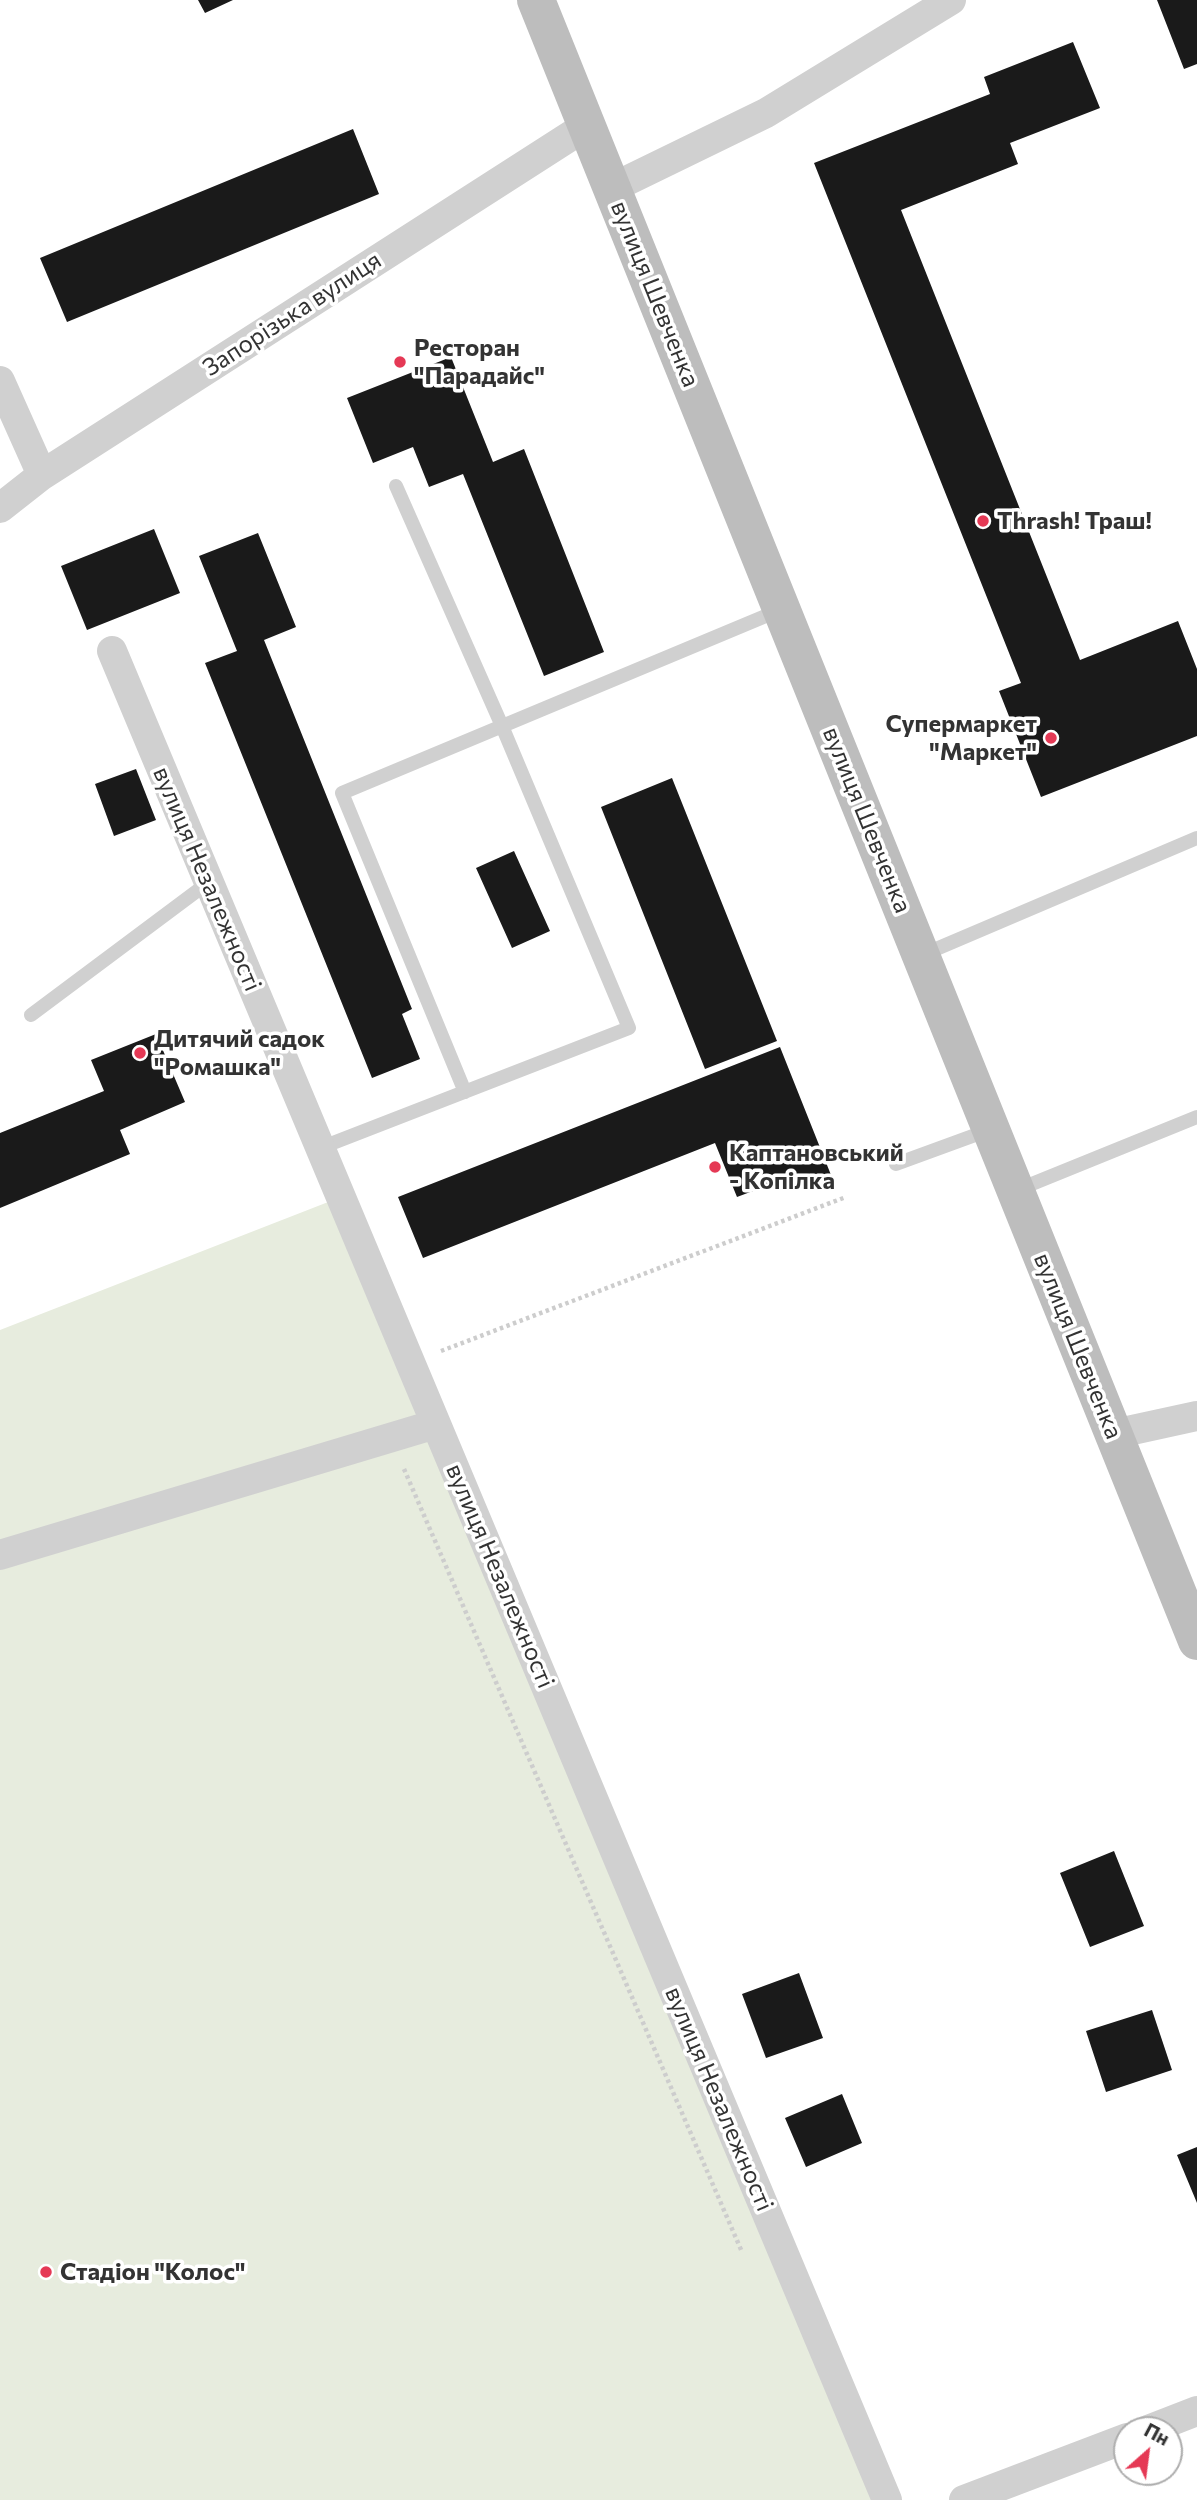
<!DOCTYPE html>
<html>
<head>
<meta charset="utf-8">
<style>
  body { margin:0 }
  #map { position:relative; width:1197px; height:2500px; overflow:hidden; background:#fff; font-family:Commissioner,sans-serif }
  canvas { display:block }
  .north { position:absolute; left:1113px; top:2416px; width:70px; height:70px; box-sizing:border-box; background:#fff; border:2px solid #adadad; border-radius:50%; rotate:28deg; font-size:19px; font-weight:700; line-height:28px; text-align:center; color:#333 }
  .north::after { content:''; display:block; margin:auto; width:24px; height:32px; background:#e53955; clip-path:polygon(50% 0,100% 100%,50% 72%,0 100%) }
</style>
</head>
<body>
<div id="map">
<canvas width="1197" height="2500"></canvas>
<div class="north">Пн</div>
</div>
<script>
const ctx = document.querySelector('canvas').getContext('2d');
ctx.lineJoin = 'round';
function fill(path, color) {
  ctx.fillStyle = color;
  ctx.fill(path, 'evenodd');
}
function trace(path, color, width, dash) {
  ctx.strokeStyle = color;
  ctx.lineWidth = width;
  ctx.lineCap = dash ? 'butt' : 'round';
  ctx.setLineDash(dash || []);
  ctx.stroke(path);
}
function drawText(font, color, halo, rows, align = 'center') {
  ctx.font = font + ' Commissioner,sans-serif';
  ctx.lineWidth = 7;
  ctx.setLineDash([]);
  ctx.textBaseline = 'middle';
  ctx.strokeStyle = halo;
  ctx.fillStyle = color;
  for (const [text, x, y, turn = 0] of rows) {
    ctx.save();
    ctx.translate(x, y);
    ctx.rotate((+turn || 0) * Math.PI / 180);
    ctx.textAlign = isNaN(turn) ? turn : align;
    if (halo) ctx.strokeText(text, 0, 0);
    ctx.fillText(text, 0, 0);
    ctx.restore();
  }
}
const green = new Path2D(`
  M341 1197 887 2500H0V1330Z`);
const building = new Path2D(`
  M198 0H233L205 13Z
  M1157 0H1197V64L1184 69Z
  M1073 42 1100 108 1010 143 1018 164 901 210 1080 660 1178 621 1197 669V736L1041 797 999 691 1021 683 814 163 990 94 984 77Z
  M353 129 379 194 67 322 40 258Z
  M451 357 493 462 524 449 604 652 544 676 463 474 429 487 413 447 373 463 347 398Z
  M154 529 180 593 87 630 61 566Z
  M258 533 296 627 264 640 412 1009 402 1014 420 1059 372 1078 205 663 237 651 199 556Z
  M136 769 156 820 114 836 95 784Z
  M672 778 777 1041 705 1069 601 807Z
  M514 851 550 931 512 948 476 868Z
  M156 1034 185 1102 120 1130 130 1154 0 1208V1133L104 1091 91 1060Z
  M780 1047 831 1175 795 1189 790 1177 737 1197 715 1143 423 1258 398 1197Z
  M1114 1851 1144 1926 1090 1947 1060 1873Z
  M799 1973 823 2038 766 2058 742 1994Z
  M1152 2010 1172 2070 1106 2092 1086 2031Z
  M842 2094 862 2143 806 2167 785 2118Z
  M1197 2147V2203L1177 2155Z`);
const path = new Path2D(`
  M441 1351 846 1197
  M404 1469 742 2252`);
const lane = new Path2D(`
  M922 955 1197 838
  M31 1015 209 882
  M465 1092 342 793 780 610
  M320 1148 629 1028 502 726 396 486
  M896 1164 989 1130
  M1017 1190 1197 1117`);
const street = new Path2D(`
  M612 188 766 113 951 0
  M0 381 42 475
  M0 508 42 475 586 126
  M112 651 887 2500
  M1114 1434 1197 1416
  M0 1555 436 1424
  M1148 2430 1197 2411
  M964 2500 1127 2438`);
const secondary = new Path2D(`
  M536 0 1197 1641`);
const markers = [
  [400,362,7,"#e53955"],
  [983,521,7,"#e53955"],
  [1051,738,7,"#e53955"],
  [140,1053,7,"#e53955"],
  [715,1167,7,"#e53955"],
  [46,2272,7,"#e53955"]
];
const streetNames = [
  ["вулиця Шевченка",655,294,68],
  ["Запорізька вулиця",292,314,-33],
  ["вулиця Шевченка",867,820,68],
  ["вулиця Незалежності",207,879,67],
  ["вулиця Шевченка",1078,1346,68],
  ["вулиця Незалежності",500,1576,67],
  ["вулиця Незалежності",719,2099,67]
];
const poiNames = [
  ["Ресторан",414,348],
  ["\"Парадайс\"",414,376],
  ["Thrash! Траш!",997,521],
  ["Супермаркет",1037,724,"right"],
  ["\"Маркет\"",1037,752,"right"],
  ["Дитячий садок",154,1039],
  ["\"Ромашка\"",154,1067],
  ["Каптановський",729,1153],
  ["- Копілка",729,1181],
  ["Стадіон \"Колос\"",60,2272]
];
fill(green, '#e7ecde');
fill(building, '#1a1a1a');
trace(path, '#cdcdcd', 4.5, [3.5, 3.5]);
trace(lane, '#d0d0d0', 14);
trace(street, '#d0d0d0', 30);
trace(secondary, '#bdbdbd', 38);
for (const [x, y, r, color] of markers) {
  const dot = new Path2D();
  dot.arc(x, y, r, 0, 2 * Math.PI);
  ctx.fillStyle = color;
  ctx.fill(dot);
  trace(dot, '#fff', 2.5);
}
drawText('24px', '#333', '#fff', streetNames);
drawText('bold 24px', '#333', '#fff', poiNames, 'left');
</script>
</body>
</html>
